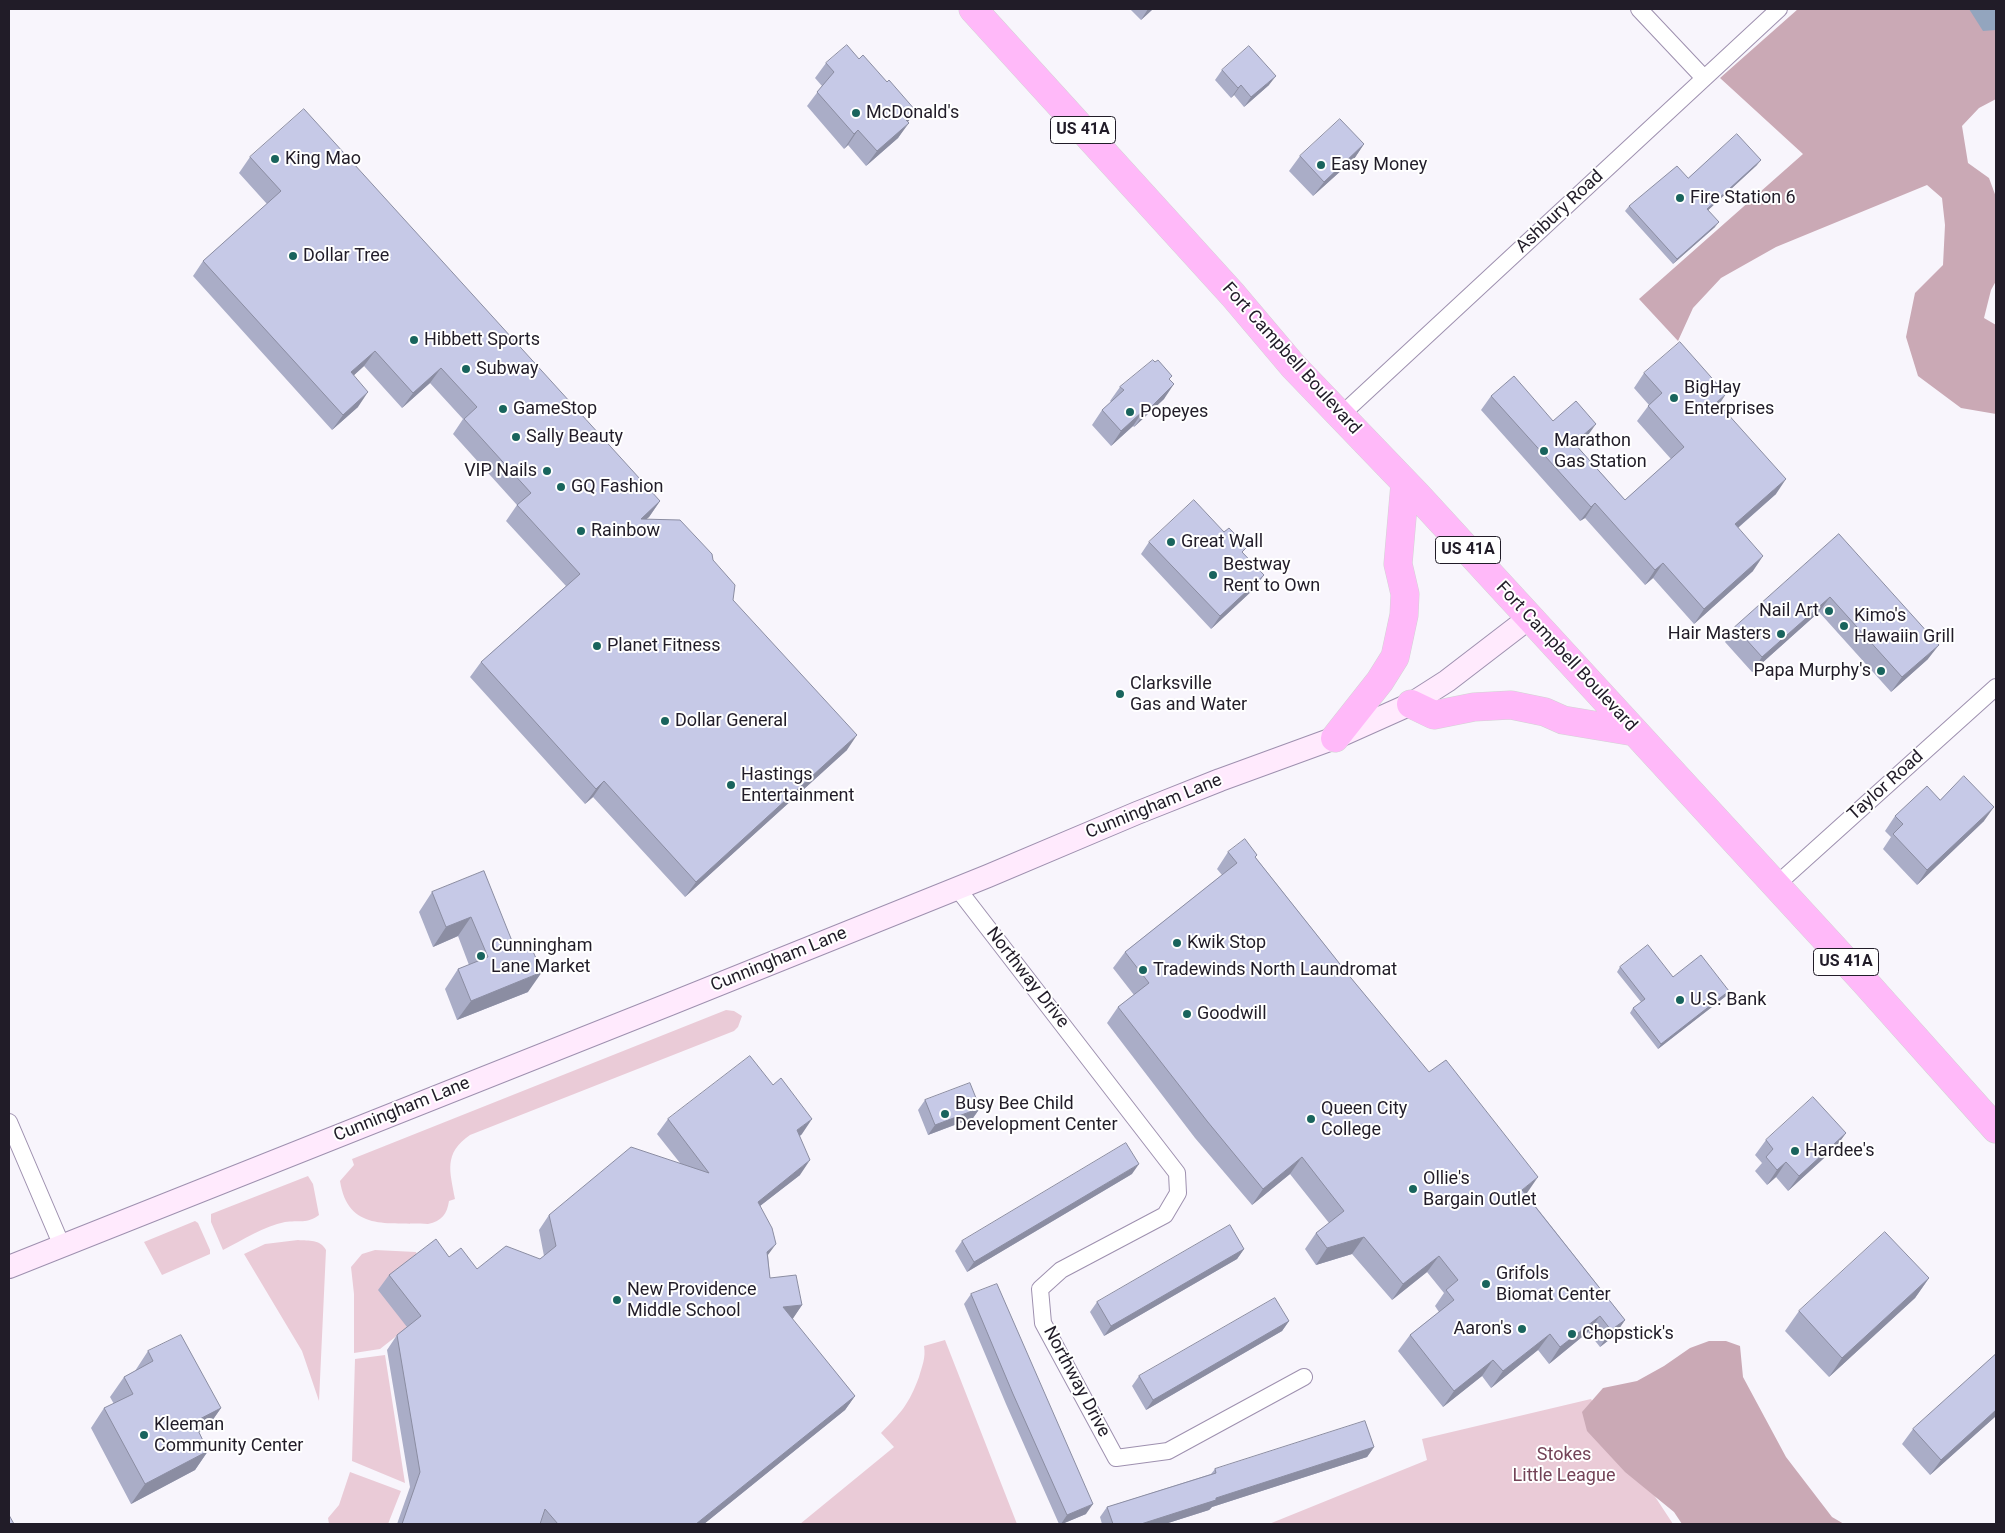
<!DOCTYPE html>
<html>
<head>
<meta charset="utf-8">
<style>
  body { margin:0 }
  #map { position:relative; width:2005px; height:1533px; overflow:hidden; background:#f8f5fc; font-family:Roboto,sans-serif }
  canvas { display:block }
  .frame { position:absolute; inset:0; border:10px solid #211c28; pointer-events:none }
</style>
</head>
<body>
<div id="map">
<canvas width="2005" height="1533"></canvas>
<div class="frame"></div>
</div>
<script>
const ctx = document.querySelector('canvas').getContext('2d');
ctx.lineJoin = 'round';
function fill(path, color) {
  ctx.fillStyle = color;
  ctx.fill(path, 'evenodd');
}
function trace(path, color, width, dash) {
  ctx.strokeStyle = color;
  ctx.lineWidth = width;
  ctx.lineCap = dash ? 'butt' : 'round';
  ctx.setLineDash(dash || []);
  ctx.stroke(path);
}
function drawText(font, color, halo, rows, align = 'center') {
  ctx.font = font + ' Roboto,sans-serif';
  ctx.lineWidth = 4;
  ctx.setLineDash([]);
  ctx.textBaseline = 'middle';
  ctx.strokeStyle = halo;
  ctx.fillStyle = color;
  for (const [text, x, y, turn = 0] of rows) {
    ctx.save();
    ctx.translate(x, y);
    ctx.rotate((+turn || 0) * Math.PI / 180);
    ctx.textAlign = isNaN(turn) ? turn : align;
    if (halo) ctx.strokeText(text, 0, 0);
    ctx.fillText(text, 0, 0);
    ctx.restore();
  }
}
const green = new Path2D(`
  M726 1010 734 1011 742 1016 738 1027 734 1031 470 1135C443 1154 450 1171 455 1199L449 1201C447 1214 442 1221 428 1224 388 1222 348 1232 340 1181L354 1165 352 1159Z
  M308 1176 313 1184 319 1215C308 1224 298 1220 285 1222 264 1226 243 1240 223 1250L211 1222V1214Z
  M195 1221 198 1223 210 1250V1254L162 1275 144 1242Z
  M298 1240C309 1241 320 1239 326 1250L319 1401 302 1351 244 1254 265 1244Z
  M375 1250 416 1252 418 1259 408 1327 380 1349 354 1353V1294L351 1267 362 1254Z
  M945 1340 1017 1524H800L894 1447 881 1433C901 1413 909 1404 919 1377 922 1366 926 1358 924 1346Z
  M385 1355 405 1483 352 1461 355 1359Z
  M1591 1399 1673 1524H1269L1427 1460 1422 1439Z
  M350 1472 401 1491 388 1524H329L328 1518 339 1505Z`);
const forest = new Path2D(`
  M1798 9H1996V99L1979 108 1962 126 1968 163 1989 178 1996 197V281L1991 290 1984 318 1996 325V414L1961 408 1918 376 1906 337 1915 293 1943 265 1945 225 1942 198 1927 185 1776 247 1721 278 1693 308 1678 341 1639 299 1803 154 1720 78Z
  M1709 1341H1726L1740 1346 1743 1377 1786 1457 1832 1517 1844 1524H1682L1674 1512 1625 1472 1587 1431 1582 1412 1603 1388 1637 1381 1664 1366 1690 1348Z`);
const water = new Path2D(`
  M1969 9H1996V30L1983 31Z`);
const street = new Path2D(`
  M1639 9 1704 78
  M1340 416 1779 9
  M1775 886 1996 687
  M957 888 1177 1173 1178 1193 1165 1215 1061 1270 1040 1289 1043 1323 1116 1458 1168 1451 1304 1377
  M9 1122 62 1246`);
const secondary = new Path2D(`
  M9 1267 670 1004 988 876 1137 813 1220 780 1335 738 1411 704 1447 681 1529 618`);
const highway = new Path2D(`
  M973 9 1233 295 1293 366 1418 496 1864 981 1996 1129
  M1411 704 1434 715 1474 707 1511 705 1545 712 1563 720 1635 732
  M1335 738 1380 681 1395 657 1404 615 1405 594 1398 564 1405 483`);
const wall = new Path2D(`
  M1130 9H1153L1141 20Z
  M826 63 908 122 898 138 866 166 848 145 844 149 807 106 822 86 815 78Z
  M1222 70 1269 85 1244 107 1234 95 1231 98 1215 80Z
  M1364 144 1354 159 1313 196 1289 171 1300 156Z
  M250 157 660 501 649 517 646 519 713 560 733 600 847 750 685 897 593 797 585 804 470 677 481 662 566 586 506 521 517 505 453 434 463 419 430 383 402 408 364 366 354 375 358 407 332 430 193 276 203 261 267 204 239 173Z
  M1757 165 1708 210 1715 227 1673 264 1625 211 1629 206 1688 178Z
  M1644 373 1719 404 1776 494 1738 528 1753 571 1694 624 1653 578 1645 585 1585 518 1580 521 1481 410 1491 396 1553 421 1586 438 1577 446 1625 500 1671 459 1637 421 1649 405 1634 388Z
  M1170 379 1164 399 1134 427 1133 426 1111 446 1092 425 1102 410 1111 402 1110 401 1120 387Z
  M1839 534 1928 659 1891 692 1819 612 1752 672 1725 642 1735 627Z
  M1149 542 1255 588 1211 629 1141 554Z
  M1940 800 1984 821 1917 885 1883 849 1891 837 1885 831 1895 816Z
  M1228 852 1256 858 1351 978 1527 1193 1526 1194 1625 1320 1614 1336 1600 1347 1588 1332 1549 1364 1538 1350 1491 1388 1482 1376 1443 1407 1398 1351 1410 1335 1439 1312 1435 1306 1444 1293 1427 1272 1392 1300 1352 1254 1316 1265 1305 1249 1316 1233 1329 1223 1290 1174 1252 1205 1195 1138 1107 1023 1118 1007 1134 995 1113 968 1125 952 1222 875 1217 869Z
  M484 871 528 992 457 1020 445 989 458 969 469 965 458 936 433 947 419 912 432 892Z
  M1620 967 1673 977 1729 991 1726 996 1658 1049 1630 1013 1633 1008 1641 1002 1617 972Z
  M925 1100 980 1108 973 1118 928 1135 918 1110Z
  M668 1119 802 1134 800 1136V1175L760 1206 768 1255 770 1278 802 1305 792 1319 855 1396 845 1410 704 1524H397L410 1487 387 1350 397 1335 407 1327 378 1290 389 1275 449 1257 477 1269 540 1259 544 1256 539 1230 549 1215 680 1163 657 1134Z
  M1846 1133 1835 1148 1788 1191 1776 1177 1767 1185 1755 1171 1762 1163 1755 1155 1766 1140Z
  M1132 1174 967 1272 955 1251 962 1241Z
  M1244 1249 1237 1259 1104 1336 1090 1312 1097 1302Z
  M1929 1278 1915 1298 1829 1377 1785 1331 1799 1311Z
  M971 1294 1086 1514 1062 1524H1059L1006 1404 964 1304Z
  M1289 1321 1282 1331 1146 1410 1132 1386 1139 1376Z
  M148 1351 221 1408 207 1428 199 1432 208 1451 195 1470 131 1504 91 1428 104 1408 114 1404 110 1397 124 1377 135 1371Z
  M1996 1354V1416L1930 1475 1902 1444 1913 1429Z
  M1374 1447 1367 1457 1212 1507 1209 1510 1165 1524H1102L1100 1517 1107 1507 1211 1474 1215 1469Z`);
const shadedWall = new Path2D(`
  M1148 9H1153L1141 20Z
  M1276 76 1269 85 1244 107 1251 97Z
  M1241 85 1234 95 1231 98 1238 88Z
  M916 111 905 126 906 120Z
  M909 123 898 138 866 166 877 151Z
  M858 130 848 145 844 149 854 134Z
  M1364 144 1354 159 1313 196 1324 182Z
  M1761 160 1757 165 1704 214 1707 209Z
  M1719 222 1715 227 1673 264 1677 259Z
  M375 351 364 366 340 388 351 372Z
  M441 368 430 383 402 408 413 393Z
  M1174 384 1164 399 1134 427 1145 413Z
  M368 392 358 407 332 430 343 415Z
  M1726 394 1716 409 1717 402Z
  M1143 411 1133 426 1111 446 1121 431Z
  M1596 424 1586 438 1564 458 1574 443Z
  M1786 479 1776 494 1725 539 1735 524Z
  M660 501 649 517 630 534 641 519Z
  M1595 503 1585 518 1580 521 1591 507Z
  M1763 556 1753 571 1694 624 1704 609Z
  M1663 563 1653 578 1645 585 1655 570Z
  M1264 575 1255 588 1211 629 1220 616Z
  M1830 597 1819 612 1752 672 1762 657Z
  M1939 645 1928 659 1891 692 1902 677Z
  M857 735 847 750 685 897 696 882Z
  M604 781 593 797 585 804 596 789Z
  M1994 807 1984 821 1917 885 1927 870Z
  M471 917 458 936 433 947 446 927Z
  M542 972 528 992 457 1020 471 1001Z
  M1729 991 1726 996 1658 1049 1661 1044Z
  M980 1108 973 1118 928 1135 935 1125Z
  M812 1119 802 1134 787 1145 797 1130Z
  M1846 1133 1835 1148 1788 1191 1799 1176Z
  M1302 1157 1290 1174 1252 1205 1263 1189Z
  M810 1160 800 1175 747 1216 758 1202Z
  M1786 1162 1776 1177 1767 1185 1777 1170Z
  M1139 1164 1132 1174 967 1272 974 1262Z
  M1538 1177 1527 1193 1510 1206 1522 1190Z
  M1364 1237 1352 1254 1316 1265 1327 1248Z
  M776 1244 765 1259 767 1252Z
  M1244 1249 1237 1259 1104 1336 1111 1326Z
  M1439 1256 1427 1272 1392 1300 1403 1284Z
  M1929 1278 1915 1298 1829 1377 1842 1358Z
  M802 1305 792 1320 783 1307Z
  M1600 1316 1588 1332 1549 1364 1560 1347Z
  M1625 1320 1614 1336 1600 1347 1611 1330Z
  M1289 1321 1282 1331 1146 1410 1153 1400Z
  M1550 1334 1538 1350 1491 1388 1503 1371Z
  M1493 1360 1482 1376 1443 1407 1454 1391Z
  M855 1396 845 1410 704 1524H696Z
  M221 1408 207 1428 181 1441 194 1422Z
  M1996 1410V1416L1930 1475 1941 1460Z
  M1374 1447 1367 1457 1212 1507 1209 1510 1165 1524H1141L1216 1498Z
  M208 1451 195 1470 131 1504 145 1484Z
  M1093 1504 1086 1514 1062 1524H1061L1067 1515Z`);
const building = new Path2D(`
  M847 45 859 59 863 55 887 82 889 80 916 111 906 120 909 123 877 151 858 130 854 134 817 92 834 72 826 63Z
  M1249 46 1276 76 1251 97 1241 85 1238 88 1222 70Z
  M304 109 660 501 641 519 680 520 712 554 713 560 735 585 733 600 857 735 696 882 604 781 596 789 481 662 580 574 517 505 531 493 464 419 477 407 441 368 413 393 375 351 351 372 368 392 343 415 203 261 281 191 250 157Z
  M1340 119 1364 144 1324 182 1300 156Z
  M1737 134 1761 160 1707 209 1719 222 1677 259 1629 206 1677 166 1688 178Z
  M1680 342 1726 394 1717 402 1786 479 1735 524 1763 556 1704 609 1663 563 1655 570 1595 503 1591 507 1491 396 1514 376 1553 421 1576 401 1596 424 1574 443 1625 500 1684 447 1648 406 1662 393 1644 373Z
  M1153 360 1155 362 1158 360 1172 376 1169 379 1174 384 1145 413 1143 411 1121 431 1102 410 1124 390 1120 387Z
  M1194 500 1224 532 1229 528 1247 547 1242 552 1264 575 1220 616 1149 542Z
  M1839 534 1939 645 1902 677 1830 597 1762 657 1735 627Z
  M1964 776 1994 807 1927 870 1893 834 1903 824 1895 816 1927 786 1940 800Z
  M1245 839 1257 855 1255 857 1351 978 1429 1072 1446 1060 1538 1177 1522 1190 1625 1320 1611 1330 1600 1316 1560 1347 1550 1334 1503 1371 1493 1360 1454 1391 1410 1335 1454 1300 1446 1290 1458 1280 1439 1256 1403 1284 1364 1237 1327 1248 1316 1233 1344 1211 1302 1157 1263 1189 1207 1121 1118 1007 1149 983 1125 952 1237 863 1228 852Z
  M484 871 514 946 528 940 542 972 471 1001 458 969 488 957 471 917 446 927 432 892Z
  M1648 945 1673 977 1701 955 1729 991 1661 1044 1633 1008 1645 999 1620 967Z
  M750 1056 773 1085 781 1078 812 1119 797 1130 810 1160 758 1202 772 1228 776 1244 767 1252 770 1278 796 1275 802 1305 783 1307 855 1396 696 1524H558L545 1509 540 1524H402L420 1472 397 1335 421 1316 389 1275 436 1239 449 1257 461 1248 477 1269 506 1246 540 1259 556 1246 549 1215 631 1147 709 1173 668 1119Z
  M970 1083 980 1108 935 1125 925 1100Z
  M1813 1097 1846 1133 1799 1176 1786 1162 1777 1170 1766 1157 1773 1149 1766 1140Z
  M1126 1143 1139 1164 974 1262 962 1241Z
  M1230 1225 1244 1249 1111 1326 1097 1302Z
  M1885 1232 1929 1278 1842 1358 1799 1311Z
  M997 1284 1093 1504 1067 1515 1013 1394 971 1294Z
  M1275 1298 1289 1321 1153 1400 1139 1376Z
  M181 1335 221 1408 194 1422 208 1451 145 1484 104 1408 133 1394 124 1377 153 1361 148 1351Z
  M1996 1354V1410L1941 1460 1913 1429Z
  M1365 1421 1374 1447 1216 1498V1500L1141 1524H1113L1107 1507 1216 1473 1215 1469Z
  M9 1515 14 1524H9Z`);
const markers = [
  [856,113,5,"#19645d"],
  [275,159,5,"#19645d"],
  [1321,165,5,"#19645d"],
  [1680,198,5,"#19645d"],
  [293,256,5,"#19645d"],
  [414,340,5,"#19645d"],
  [466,369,5,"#19645d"],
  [1674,398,5,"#19645d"],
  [503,409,5,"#19645d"],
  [1130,412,5,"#19645d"],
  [516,437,5,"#19645d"],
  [1544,451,5,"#19645d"],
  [547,471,5,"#19645d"],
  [561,487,5,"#19645d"],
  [581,531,5,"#19645d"],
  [1171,542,5,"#19645d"],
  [1213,575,5,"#19645d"],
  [1829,611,5,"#19645d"],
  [1844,626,5,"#19645d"],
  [1781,634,5,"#19645d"],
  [597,646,5,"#19645d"],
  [1881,671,5,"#19645d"],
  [1120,694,5,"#19645d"],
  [665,721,5,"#19645d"],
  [731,785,5,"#19645d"],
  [1177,943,5,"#19645d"],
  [481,956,5,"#19645d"],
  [1143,970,5,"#19645d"],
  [1680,1000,5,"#19645d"],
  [1187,1014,5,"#19645d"],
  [945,1114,5,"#19645d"],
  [1311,1119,5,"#19645d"],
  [1795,1151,5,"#19645d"],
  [1413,1189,5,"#19645d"],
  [1486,1284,5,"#19645d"],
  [617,1300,5,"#19645d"],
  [1522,1329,5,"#19645d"],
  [1572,1334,5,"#19645d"],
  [144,1435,5,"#19645d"]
];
const shields = [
  [1083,130,65],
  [1468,550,65],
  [1846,962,65]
];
const shieldNames = [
  ["US 41A",1083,130],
  ["US 41A",1468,550],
  ["US 41A",1846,962]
];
const poiNames = [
  ["McDonald's",866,113],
  ["King Mao",285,159],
  ["Easy Money",1331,165],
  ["Fire Station 6",1690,198],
  ["Dollar Tree",303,256],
  ["Hibbett Sports",424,340],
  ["Subway",476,369],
  ["BigHay",1684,388],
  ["Enterprises",1684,409],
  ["GameStop",513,409],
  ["Popeyes",1140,412],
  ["Sally Beauty",526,437],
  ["Marathon",1554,441],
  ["Gas Station",1554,462],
  ["VIP Nails",537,471,"right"],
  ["GQ Fashion",571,487],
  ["Rainbow",591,531],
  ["Great Wall",1181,542],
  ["Bestway",1223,565],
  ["Rent to Own",1223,586],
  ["Nail Art",1819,611,"right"],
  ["Kimo's",1854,616],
  ["Hawaiin Grill",1854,637],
  ["Hair Masters",1771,634,"right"],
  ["Planet Fitness",607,646],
  ["Papa Murphy's",1871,671,"right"],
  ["Clarksville",1130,684],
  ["Gas and Water",1130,705],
  ["Dollar General",675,721],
  ["Hastings",741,775],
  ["Entertainment",741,796],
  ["Kwik Stop",1187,943],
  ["Cunningham",491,946],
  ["Lane Market",491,967],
  ["Tradewinds North Laundromat",1153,970],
  ["U.S. Bank",1690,1000],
  ["Goodwill",1197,1014],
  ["Busy Bee Child",955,1104],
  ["Development Center",955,1125],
  ["Queen City",1321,1109],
  ["College",1321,1130],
  ["Hardee's",1805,1151],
  ["Ollie's",1423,1179],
  ["Bargain Outlet",1423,1200],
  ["Grifols",1496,1274],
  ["Biomat Center",1496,1295],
  ["New Providence",627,1290],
  ["Middle School",627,1311],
  ["Aaron's",1512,1329,"right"],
  ["Chopstick's",1582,1334],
  ["Kleeman",154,1425],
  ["Community Center",154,1446]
];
const streetNames = [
  ["Ashbury Road",1560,212,-43],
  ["Fort Campbell Boulevard",1291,359,48],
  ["Fort Campbell Boulevard",1566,657,47],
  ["Taylor Road",1886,786,-42],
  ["Cunningham Lane",1154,807,-22],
  ["Cunningham Lane",779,960,-22],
  ["Northway Drive",1027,978,52],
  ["Cunningham Lane",402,1110,-22],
  ["Northway Drive",1076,1382,62]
];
const parkNames = [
  ["Stokes",1564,1455],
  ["Little League",1564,1476]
];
fill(green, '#eacbd7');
fill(forest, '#caa9b5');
fill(water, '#93a5be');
trace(street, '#9e90af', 18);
trace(secondary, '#9e90af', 24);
trace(highway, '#d3d2d4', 29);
trace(street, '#fff', 16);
trace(secondary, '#ffeafd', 22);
trace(highway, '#ffb9f9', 28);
fill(wall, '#aaadc7');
fill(shadedWall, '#8b8da2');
fill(building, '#c6c9e7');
trace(building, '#8b8da2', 1);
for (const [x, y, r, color] of markers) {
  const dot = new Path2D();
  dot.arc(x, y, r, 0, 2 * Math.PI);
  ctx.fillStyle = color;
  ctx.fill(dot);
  trace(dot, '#fff', 2);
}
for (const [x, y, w] of shields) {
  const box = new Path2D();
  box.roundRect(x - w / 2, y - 13.5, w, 27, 4);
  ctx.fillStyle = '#fff';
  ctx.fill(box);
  trace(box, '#211c28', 1);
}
drawText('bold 16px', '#211c28', null, shieldNames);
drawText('18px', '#211c28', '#fff', poiNames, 'left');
drawText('18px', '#211c28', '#fff', streetNames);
drawText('18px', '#734357', '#fff', parkNames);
</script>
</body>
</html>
